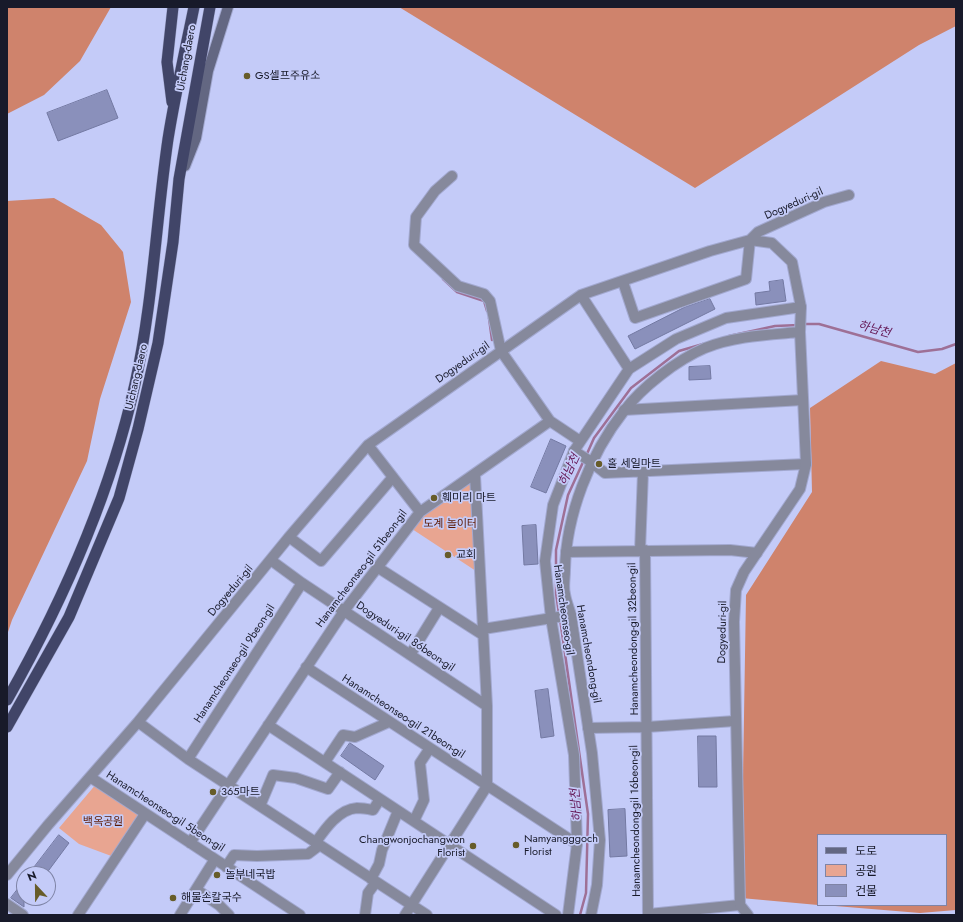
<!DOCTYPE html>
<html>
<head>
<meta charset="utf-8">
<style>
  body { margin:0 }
  #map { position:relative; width:963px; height:922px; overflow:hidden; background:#c4cbf8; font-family:Jost,"Noto Sans KR",sans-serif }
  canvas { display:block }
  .frame { position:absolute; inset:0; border:8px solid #181a2a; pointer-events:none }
  .legend { position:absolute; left:817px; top:834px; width:130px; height:72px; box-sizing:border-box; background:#c4cbf8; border:1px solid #7f84a6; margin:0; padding:5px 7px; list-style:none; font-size:12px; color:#181a2a }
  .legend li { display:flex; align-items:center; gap:8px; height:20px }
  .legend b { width:20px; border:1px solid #7f84a6 }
  .north { position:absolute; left:16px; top:866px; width:40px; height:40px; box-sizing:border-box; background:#c4cbf8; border:1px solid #7f84a6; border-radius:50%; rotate:338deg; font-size:11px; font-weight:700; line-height:16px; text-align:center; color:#181a2a }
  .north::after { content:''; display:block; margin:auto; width:14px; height:18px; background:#675c29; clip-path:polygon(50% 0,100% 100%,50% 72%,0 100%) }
</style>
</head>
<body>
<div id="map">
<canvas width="963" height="922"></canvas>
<div class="frame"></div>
<ul class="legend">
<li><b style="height:5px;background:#636782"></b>도로</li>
<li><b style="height:11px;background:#e8a591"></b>공원</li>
<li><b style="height:11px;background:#8a90bb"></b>건물</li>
</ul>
<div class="north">N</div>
</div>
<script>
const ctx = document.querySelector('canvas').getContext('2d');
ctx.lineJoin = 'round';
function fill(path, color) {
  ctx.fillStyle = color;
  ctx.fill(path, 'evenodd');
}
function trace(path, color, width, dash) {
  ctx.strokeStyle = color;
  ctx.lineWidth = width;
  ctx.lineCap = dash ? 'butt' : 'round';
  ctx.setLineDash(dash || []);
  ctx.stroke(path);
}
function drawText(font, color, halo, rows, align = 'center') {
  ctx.font = font + ' Jost,"Noto Sans KR",sans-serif';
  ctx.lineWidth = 3.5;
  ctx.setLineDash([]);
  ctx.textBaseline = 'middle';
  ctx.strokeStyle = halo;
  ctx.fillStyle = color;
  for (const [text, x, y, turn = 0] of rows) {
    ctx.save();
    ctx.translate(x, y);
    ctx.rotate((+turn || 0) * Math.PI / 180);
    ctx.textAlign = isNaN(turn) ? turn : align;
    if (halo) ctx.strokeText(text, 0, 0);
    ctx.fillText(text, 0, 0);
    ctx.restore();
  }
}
const green = new Path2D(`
  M474 477 479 573 409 527 421 513Z
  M97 783 141 815 114 857 79 844 59 828Z`);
const forest = new Path2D(`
  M7 7H111L80 61 44 95 7 114Z
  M399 7H956V26L919 45 695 188Z
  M54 198 101 225 123 252 131 302 100 399 87 461 12 620 7 635V201Z
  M881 361 935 374 956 363V910L920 913 823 905H946V835H818V905L741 898 746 595 812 492 810 408Z`);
const stream = new Path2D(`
  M443 279 457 292 484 301 487 311
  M489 318 492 340
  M804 324H819L918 352 942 349 956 344
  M729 336 775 326 799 325
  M586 456 594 438 631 388 679 351 703 344
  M559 614 556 593V550L568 495 584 460
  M560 619 588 814 586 893 580 915`);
const building = new Path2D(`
  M107 90 118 118 58 141 47 113Z
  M783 280 786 301 756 305 755 293 770 291 769 282Z
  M710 299 715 309 635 349 628 336 685 307Z
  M710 366 711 379 689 380V367Z
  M551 439 566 446 546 493 531 487Z
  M536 525 538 564 524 565 522 526Z
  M548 689 554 736 541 738 535 691Z
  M698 736H716L717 787H699Z
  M350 743 384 766 375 780 341 756Z
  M625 809 627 856 610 857 608 810Z
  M59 835 69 843 46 874H29Z
  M24 881V907L11 898Z`);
const minor = new Path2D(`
  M452 176 435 191 416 217 414 245 458 286 484 294 490 301 501 351 550 421
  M623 282 635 318 746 279 750 240 758 232 824 202 849 195
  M581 295 629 369
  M624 410 803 400
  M368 445 420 512
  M574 451 590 461 605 473 806 464
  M289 537 321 561 393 477
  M645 550 648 915
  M640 551 643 472
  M566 552 730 550 757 553
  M272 561 302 583 487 706
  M377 567 483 635
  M483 629 571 615
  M410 655 439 608
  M306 667 577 844
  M138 722 188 759 427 915
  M268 725 556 915
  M588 728 647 727 735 721
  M188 759 302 583
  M325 762 343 735 355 737 389 722
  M90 777 300 915
  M260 806 273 775 296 778 328 789 340 772
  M414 821 424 800 420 763 430 748
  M316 842C325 829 339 809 357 808 362 808 368 809 373 810L380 799
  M190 843 344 611 420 512 550 421 580 441
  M226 867 234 855 257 856 308 854 320 845
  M7 875 48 825 138 722 289 537 368 445 581 295 710 251 750 240 772 243 792 262 801 307
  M371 879 379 864 382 850 398 811
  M197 890 219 905 229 915
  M7 904 23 915
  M649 914 740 905
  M78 915 145 814
  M180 915 215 859
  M365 915 368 893 376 882
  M405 915 487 786V706L475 475`);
const tertiary = new Path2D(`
  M568 915 577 844 574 755 551 618 545 561 553 505 574 451 629 369 676 339 726 318 801 307 800 332 806 464 800 489 744 572 736 590 734 622 740 905 748 915
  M591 915 597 885 600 840 592 753 571 615C569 608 566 601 565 594 563 587 565 578 565 570 566 515 590 454 624 411 642 387 677 360 705 348 735 336 767 335 800 332`);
const secondary = new Path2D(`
  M185 166 196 138 208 71 228 7`);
const trunk = new Path2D(`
  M172 102 167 62 173 7
  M7 700C63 601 110 496 135 384 153 303 156 221 168 139 175 95 185 51 194 7
  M7 727 69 617 119 498 138 429 158 343 173 242 179 179 210 7`);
const markers = [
  [247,76,4,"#675c29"],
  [599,464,4,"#675c29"],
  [434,498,4,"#675c29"],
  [448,555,4,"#675c29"],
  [213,792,4,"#675c29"],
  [516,845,4,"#675c29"],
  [473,846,4,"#675c29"],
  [217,875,4,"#675c29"],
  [173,898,4,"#675c29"]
];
const streetNames = [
  ["Uichang-daero",187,58,-80],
  ["Dogyeduri-gil",794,204,-24],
  ["Dogyeduri-gil",463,363,-35],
  ["Uichang-daero",137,377,-77],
  ["Hanamcheonseo-gil 51beon-gil",362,569,-53],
  ["Dogyeduri-gil",231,591,-50],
  ["Hanamcheonseo-gil",563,610,82],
  ["Dogyeduri-gil",723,632,-89],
  ["Dogyeduri-gil 86beon-gil",405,637,34],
  ["Hanamcheondong-gil 32beon-gil",634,639,-91],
  ["Hanamcheondong-gil",588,654,80],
  ["Hanamcheonseo-gil 9beon-gil",235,664,-57],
  ["Hanamcheonseo-gil 21beon-gil",403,717,33],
  ["Hanamcheonseo-gil 5beon-gil",165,812,33],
  ["Hanamcheondong-gil 16beon-gil",636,821,-91]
];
const poiNames = [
  ["GS셀프주유소",255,76],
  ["홀 세일마트",607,464],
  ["훼미리 마트",442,498],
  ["교회",456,555],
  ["365마트",221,792],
  ["Namyangggoch",524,839],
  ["Florist",524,852],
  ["Changwonjochangwon",465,840,"right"],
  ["Florist",465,853,"right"],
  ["놀부네국밥",225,875],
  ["해물손칼국수",181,898]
];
const parkNames = [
  ["도계 놀이터",450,524],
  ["백옥공원",103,822]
];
const waterNames = [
  ["하남천",874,330,16],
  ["하남천",570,470,-65],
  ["하남천",577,805,-95]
];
fill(green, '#e8a591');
fill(forest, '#cf836c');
trace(stream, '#9e7096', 2.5);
fill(building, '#8a90bb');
trace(building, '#7379a2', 1);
trace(minor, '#a2a8cf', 12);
trace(tertiary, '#a2a8cf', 12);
trace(secondary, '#a2a8cf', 12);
trace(trunk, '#a2a8cf', 12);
trace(minor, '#86899c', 10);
trace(tertiary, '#86899c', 10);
trace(secondary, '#636782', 10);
trace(trunk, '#414568', 11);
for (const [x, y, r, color] of markers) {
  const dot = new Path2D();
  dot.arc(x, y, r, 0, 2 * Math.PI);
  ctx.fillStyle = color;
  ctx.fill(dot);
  trace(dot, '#c4cbf8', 1.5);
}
drawText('11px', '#181a2a', '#c4cbf8', streetNames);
drawText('11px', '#181a2a', '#c4cbf8', poiNames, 'left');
drawText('11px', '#5d1902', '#c4cbf8', parkNames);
drawText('italic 12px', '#631553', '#c4cbf8', waterNames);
</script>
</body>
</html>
